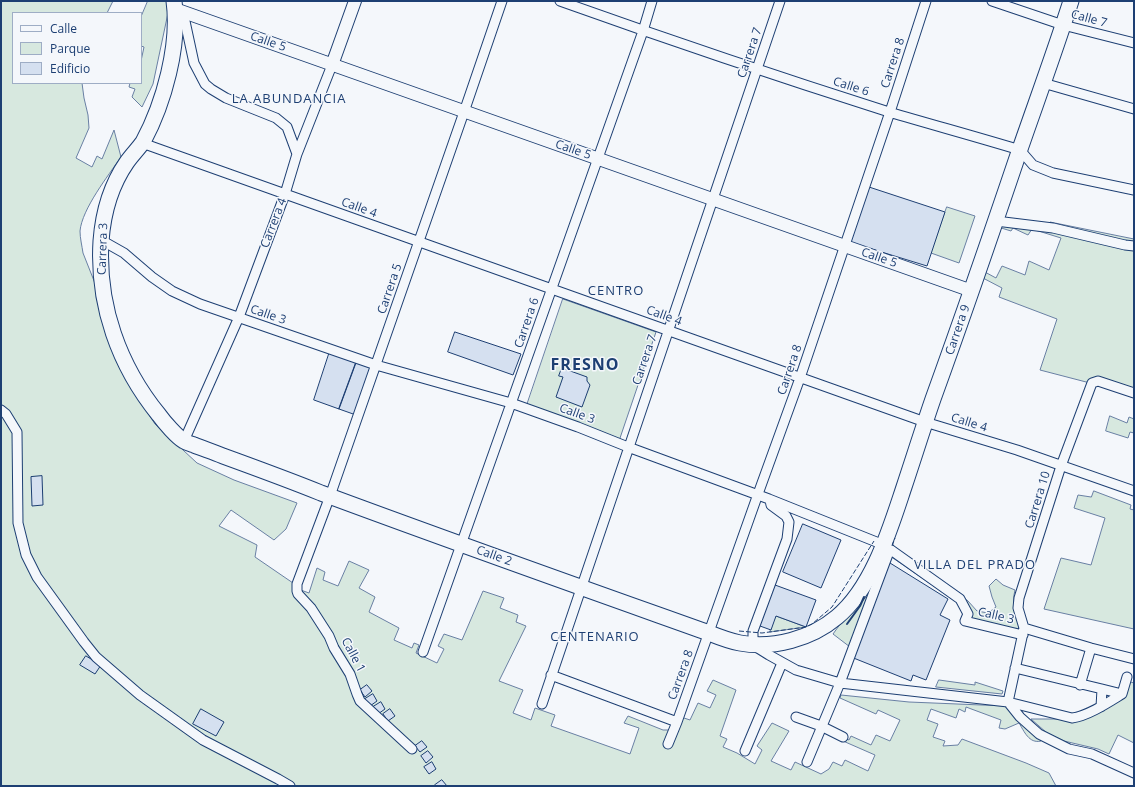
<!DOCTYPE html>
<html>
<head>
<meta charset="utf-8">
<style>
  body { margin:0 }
  #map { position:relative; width:1135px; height:787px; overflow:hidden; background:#f4f7fb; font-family:"Open Sans",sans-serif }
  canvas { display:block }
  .frame { position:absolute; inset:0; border:2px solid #1d3f73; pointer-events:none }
  .legend { position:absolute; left:12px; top:12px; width:130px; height:72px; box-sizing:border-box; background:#f4f7fb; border:1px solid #9eadc5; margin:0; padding:5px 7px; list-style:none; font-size:12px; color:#1d3f73 }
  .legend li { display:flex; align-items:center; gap:8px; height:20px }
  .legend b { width:20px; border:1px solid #9eadc5 }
</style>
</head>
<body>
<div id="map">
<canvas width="1135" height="787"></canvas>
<div class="frame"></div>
<ul class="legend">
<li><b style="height:5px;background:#f4f7fb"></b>Calle</li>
<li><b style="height:11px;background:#d7e8df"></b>Parque</li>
<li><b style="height:11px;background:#d5e0f0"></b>Edificio</li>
</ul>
</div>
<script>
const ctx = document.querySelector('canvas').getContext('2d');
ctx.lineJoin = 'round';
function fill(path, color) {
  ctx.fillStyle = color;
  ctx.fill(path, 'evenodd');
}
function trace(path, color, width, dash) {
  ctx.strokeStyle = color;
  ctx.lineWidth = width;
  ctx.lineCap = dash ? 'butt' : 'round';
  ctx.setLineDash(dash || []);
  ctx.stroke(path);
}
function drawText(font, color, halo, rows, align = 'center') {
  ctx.font = font + ' "Open Sans",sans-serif';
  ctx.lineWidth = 3;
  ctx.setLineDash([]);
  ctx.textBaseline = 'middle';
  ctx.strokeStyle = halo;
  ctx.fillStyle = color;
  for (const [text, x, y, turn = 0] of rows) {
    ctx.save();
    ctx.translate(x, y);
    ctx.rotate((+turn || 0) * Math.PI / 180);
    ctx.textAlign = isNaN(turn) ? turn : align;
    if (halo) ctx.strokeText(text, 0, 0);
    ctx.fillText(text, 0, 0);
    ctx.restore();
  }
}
const green = new Path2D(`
  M1 1H113L107 13H13V83H82L84 98 88 115 89 128 76 158 92 167 97 156 102 159 114 130 121 157C108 176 82 209 80 231 80 238 82 246 83 253L144 407 155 424 197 463 234 480 297 503 286 529 274 540 231 510 219 526 257 545 255 557 293 583 298 589 309 593 317 568 325 572 323 580 338 586 349 561 369 570 359 588 375 597 369 612 399 628 394 640 412 648 414 643 419 645 416 653 437 663 444 649 438 646 444 634 462 640 483 591 504 598 500 608 518 615 516 622 526 626 499 681 523 690 513 713 531 720 535 708 555 715 551 726 630 754 639 728 624 723 628 716 663 730H672L678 716 690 720 698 703 710 708 716 695 707 691 713 680 736 690 720 736 727 739 723 747 737 753 755 764 762 750 757 746 772 723 789 731 771 761 791 770 795 762 821 774 829 769 833 762 842 766 845 760 868 771 875 755 843 741 844 738 849 740 851 736 871 745 876 735 890 741 900 720 878 710 876 714 840 698 841 695 909 702 1006 706 1041 741C1029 744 1024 731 1019 723L1005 729 999 728 1001 720 966 707 965 712 959 709 956 718 931 709 927 720 938 724 933 737 945 741 943 746 958 745 962 739 1026 763 1049 773 1056 786H1Z
  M148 1H167L168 13 153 84 142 107 132 97 135 89 129 87 130 83H141V61L144 47 141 46V17Z
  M947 207 975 216 959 263 931 253Z
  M999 219 1028 223 1031 221 1050 226V222L1134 239V390L1092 378 1090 383 1040 370 1057 319 999 297 1002 288 981 277 983 271 996 278 1002 266 1025 275 1029 261 1049 270 1061 238 1032 229 1028 235 1013 228 1011 231 998 227Z
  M563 299 656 332 619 441 527 405Z
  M1110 416 1127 423 1129 417 1134 419V433L1130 432 1128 438 1106 431Z
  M1094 491 1131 505 1130 509 1134 510V629L1044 609 1061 558 1091 565 1105 518 1074 508 1078 495 1091 497Z
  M892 546 968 601 977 611 988 613 996 607 992 597 989 586 996 579 1003 585 1015 590C1012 602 1014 614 1019 624L1018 633 962 621 965 615 957 602 890 556Z
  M885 549 850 647 833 634 862 594Z
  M776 616 806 627 770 632Z
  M939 680 975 685V682L1003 691 1002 694 936 687Z
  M1127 681 1134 683V743L1118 735 1109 754 1098 749 1064 741 1047 733 1031 719H1068L1079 721 1106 707Z`);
const building = new Path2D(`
  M869 187 945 212 927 266 849 242Z
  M455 332 521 354 513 375 448 352Z
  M330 351 357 360 339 409 314 400Z
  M357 360 373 366 356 415 339 409Z
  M562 368 587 377V381L590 385 582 407 556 397 563 377 559 376Z
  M42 476 43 505 32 506 31 477Z
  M803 524 841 540 821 588 783 572Z
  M890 563 948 599 940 615 950 620 926 680 913 675 911 681 851 657Z
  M775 585 816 600 806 627 776 616 771 630 760 626Z
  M86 656 101 665 95 674 80 665Z
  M367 685 372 691 365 697 360 690Z
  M373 694 377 701 370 706 365 699Z
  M381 702 385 709 378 714 373 707Z
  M201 709 224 722 216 736 193 724Z
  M390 709 395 716 388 721 383 714Z
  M422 741 427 747 420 752 415 746Z
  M428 751 433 757 426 763 421 756Z
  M432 762 436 769 429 774 424 767Z
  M442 780 447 786H436L435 785Z`);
const minor = new Path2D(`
  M560 1C669 40 779 77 889 112 933 125 977 137 1020 150L1033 165 1053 173 1134 190
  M992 1 1063 25 1134 43
  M183 12 194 63 205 84 211 89 226 98 276 118 287 127 297 154
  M1043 83 1134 109
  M142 143 925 422 1017 450 1134 491
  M996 221 1053 228 1125 245 1134 246
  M101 240 124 253 152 277 172 291 200 304 376 365 511 403 578 427 628 447 769 499 884 545 960 599 968 614 965 621 1023 635
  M1134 393 1098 381 1092 383 1061 466 1019 598 1018 608 1024 628 1008 702 1020 717 1039 734 1069 749 1092 754 1134 773
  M1 410 6 414 17 432 18 523 26 555 37 577 84 642 96 657 140 695 203 740 278 779 290 786
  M184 441 239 317 285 194 297 154 332 65
  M770 500 771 505 786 516 789 522 787 539 753 631V645L769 655 796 670 840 683 1008 702 1072 718C1088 716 1109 702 1122 694L1127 677
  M1024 628 1091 648 1134 659
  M423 652 643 31 652 1
  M1015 668 1102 689
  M551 675 677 722
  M1080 685 1091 648
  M542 704 780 1
  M1101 707 1102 689 1122 694
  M796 717 821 726 843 737
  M668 744 677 722 758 494 800 378 890 112 926 1
  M412 749 360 701 357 694 350 674 334 648 329 636 311 608 298 594 297 591V584L330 496 464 112 502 1
  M745 751 782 663
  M807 762 840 683 890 549`);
const tertiary = new Path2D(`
  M175 9 972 291
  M332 65 355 1`);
const trunk = new Path2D(`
  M174 1C180 45 164 103 143 142 138 149 132 155 127 162 111 185 103 214 101 241 97 305 119 366 159 415 164 422 177 437 184 441 187 443 191 444 194 445 204 449 214 452 223 456 256 468 289 480 321 493 450 541 580 587 709 633 719 637 729 641 740 643 773 649 811 639 837 617 873 587 890 529 904 487 914 457 923 428 933 399 963 316 992 232 1020 149 1037 100 1055 51 1071 1`);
const fence = new Path2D(`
  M892 546 895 538
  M739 631 762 633 806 627 812 624 832 607 874 541`);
const wall = new Path2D(`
  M847 624 860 606 864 597`);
const streetNames = [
  ["Calle 7",1089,19,15],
  ["Calle 5",268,42,19],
  ["Carrera 7",750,53,-71],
  ["Carrera 8",893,63,-72],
  ["Calle 6",851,87,18],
  ["Calle 5",573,150,19],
  ["Calle 4",359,208,20],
  ["Carrera 4",274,223,-69],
  ["Carrera 3",103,249,-88],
  ["Calle 5",879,258,19],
  ["Carrera 5",390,289,-71],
  ["Calle 3",268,315,19],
  ["Calle 4",664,316,20],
  ["Carrera 6",527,323,-71],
  ["Carrera 9",958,330,-71],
  ["Carrera 7",645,360,-71],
  ["Carrera 8",790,370,-71],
  ["Calle 3",577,414,20],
  ["Calle 4",969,423,17],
  ["Carrera 10",1038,500,-73],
  ["Calle 2",494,556,20],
  ["Calle 3",996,616,13],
  ["Calle 1",353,655,62],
  ["Carrera 8",681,675,-70]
];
const neighbourhoodNames = [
  ["LA ABUNDANCIA",289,99],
  ["CENTRO",616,291],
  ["VILLA DEL PRADO",975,565],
  ["CENTENARIO",595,637]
];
const districtNames = [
  ["FRESNO",585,365]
];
fill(green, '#d7e8df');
trace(green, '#687fa3', 1);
fill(building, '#d5e0f0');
trace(building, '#1d3f73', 1);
trace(minor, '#1d3f73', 11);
trace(tertiary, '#1d3f73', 14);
trace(trunk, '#1d3f73', 17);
trace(minor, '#f4f7fb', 9);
trace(tertiary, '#f4f7fb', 12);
trace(trunk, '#f4f7fb', 15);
trace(fence, '#1d3f73', 1, [5, 2]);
trace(wall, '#1d3f73', 2);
drawText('12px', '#1d3f73', '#f4f7fb', streetNames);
ctx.letterSpacing = '1px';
drawText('13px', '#1d3f73', '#f4f7fb', neighbourhoodNames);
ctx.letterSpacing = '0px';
ctx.letterSpacing = '1px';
drawText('bold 16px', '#1d3f73', '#f4f7fb', districtNames);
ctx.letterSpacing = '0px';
</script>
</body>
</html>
